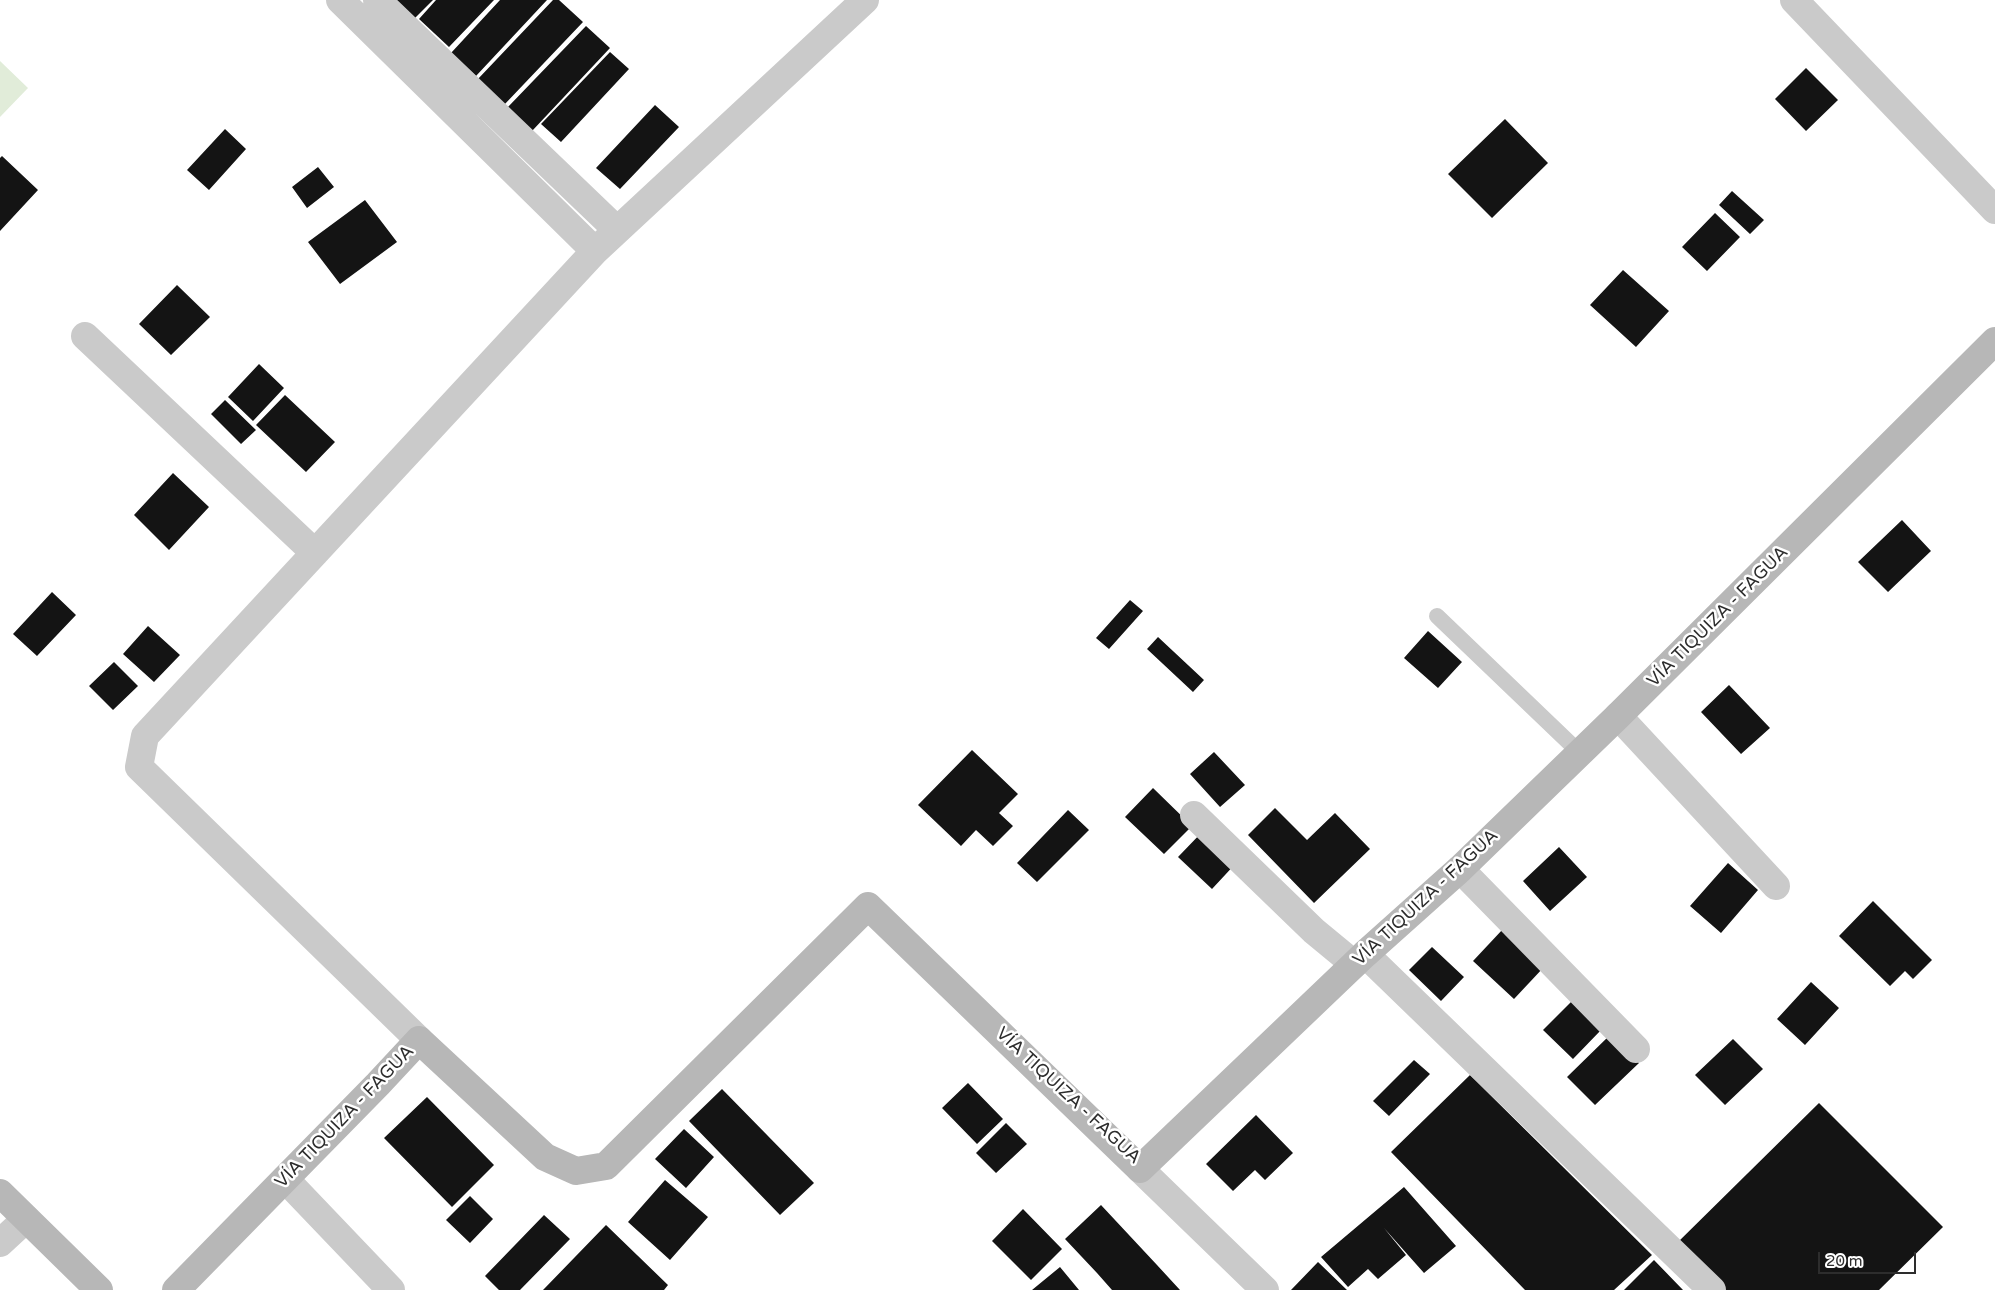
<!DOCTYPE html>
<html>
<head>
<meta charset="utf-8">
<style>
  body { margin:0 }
  #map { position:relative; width:1995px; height:1290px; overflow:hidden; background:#fff; font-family:"Varela Round",sans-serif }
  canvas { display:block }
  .scale { position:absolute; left:1818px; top:1252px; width:98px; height:22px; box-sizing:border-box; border:2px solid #2d2d2d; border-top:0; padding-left:6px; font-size:15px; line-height:18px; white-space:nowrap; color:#2d2d2d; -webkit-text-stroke:4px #fff; paint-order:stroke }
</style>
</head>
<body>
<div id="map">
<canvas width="1995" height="1290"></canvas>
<div class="scale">20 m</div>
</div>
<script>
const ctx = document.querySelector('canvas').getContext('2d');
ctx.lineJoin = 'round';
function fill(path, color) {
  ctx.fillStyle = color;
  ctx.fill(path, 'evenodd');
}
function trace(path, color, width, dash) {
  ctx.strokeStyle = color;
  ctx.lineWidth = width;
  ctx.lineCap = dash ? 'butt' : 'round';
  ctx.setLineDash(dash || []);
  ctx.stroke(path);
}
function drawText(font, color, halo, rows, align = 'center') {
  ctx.font = font + ' "Varela Round",sans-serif';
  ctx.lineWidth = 5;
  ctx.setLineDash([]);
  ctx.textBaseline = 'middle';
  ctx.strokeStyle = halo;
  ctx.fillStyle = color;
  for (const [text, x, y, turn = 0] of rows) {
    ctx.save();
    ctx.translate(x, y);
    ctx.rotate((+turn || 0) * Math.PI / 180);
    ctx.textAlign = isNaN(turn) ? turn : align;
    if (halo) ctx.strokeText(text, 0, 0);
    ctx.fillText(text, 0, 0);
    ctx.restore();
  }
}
const green = new Path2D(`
  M0 61 28 88 0 117Z`);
const building = new Path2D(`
  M396 0H433L415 18Z
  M436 0H494L449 47 419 19Z
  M500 0H547L476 76 451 53Z
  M553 0H559L583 22 504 105 477 80Z
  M586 26 610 48 532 131 507 108Z
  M610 52 629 69 561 142 541 124Z
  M1806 68 1838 100 1806 131 1775 99Z
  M655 105 679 127 620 189 596 168Z
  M1505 119 1548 163 1492 218 1448 174Z
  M225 129 246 149 209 190 187 170Z
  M2 156 38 190 0 231V158Z
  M318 167 334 187 307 208 292 187Z
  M1732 191 1764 220 1750 234 1719 205Z
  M365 200 397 242 340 284 308 242Z
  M1715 213 1740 237 1707 271 1682 247Z
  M1623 270 1669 311 1636 347 1590 305Z
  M177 285 210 317 171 355 139 324Z
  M259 364 284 388 253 421 228 397Z
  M285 395 335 442 306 472 256 425Z
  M225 400 256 430 241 444 211 414Z
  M173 473 209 507 169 550 134 515Z
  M1902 520 1931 551 1888 592 1858 562Z
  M52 592 76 615 37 656 13 634Z
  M1130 600 1143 611 1109 649 1096 638Z
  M148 626 180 655 154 682 123 654Z
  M1428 631 1462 662 1438 688 1404 658Z
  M1158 637 1204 680 1193 692 1147 649Z
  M114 662 138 686 113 710 89 686Z
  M1729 685 1770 728 1741 754 1701 712Z
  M972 750 1018 794 999 813 1013 826 993 846 976 830 961 846 918 805Z
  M1214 752 1245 785 1220 807 1190 774Z
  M1153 788 1192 826 1164 854 1125 817Z
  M1275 808 1307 840 1335 813 1370 849 1314 903 1248 835Z
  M1068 810 1089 830 1037 882 1017 863Z
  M1204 830 1238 861 1212 889 1178 857Z
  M1559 847 1587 877 1550 911 1523 881Z
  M1728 863 1758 890 1721 933 1690 906Z
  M1873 901 1932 960 1913 979 1905 971 1890 986 1839 936Z
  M1503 929 1544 967 1514 999 1473 961Z
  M1432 947 1464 977 1441 1001 1409 970Z
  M1811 982 1839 1008 1805 1045 1777 1019Z
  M1572 1001 1602 1029 1573 1059 1543 1030Z
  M1611 1034 1639 1063 1595 1105 1567 1077Z
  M1733 1039 1763 1069 1725 1105 1695 1075Z
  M1414 1060 1430 1074 1389 1116 1373 1101Z
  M1470 1075 1652 1255 1614 1290H1525L1391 1152Z
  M968 1083 1003 1119 977 1144 942 1108Z
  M722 1089 814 1183 780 1215 689 1121Z
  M427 1097 494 1165 452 1207 384 1138Z
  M1819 1103 1943 1227 1879 1290H1719L1676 1244Z
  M1256 1115 1293 1153 1265 1180 1255 1170 1233 1191 1206 1164Z
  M1006 1123 1027 1144 996 1173 976 1153Z
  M684 1129 714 1157 686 1188 655 1159Z
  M665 1180 708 1217 670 1260 628 1222Z
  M1404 1187 1456 1246 1424 1273 1384 1228 1406 1255 1378 1279 1368 1269 1348 1287 1321 1257Z
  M470 1196 493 1219 470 1243 446 1220Z
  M1101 1205 1157 1265 1180 1290H1112L1097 1273 1065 1239Z
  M1023 1209 1062 1249 1031 1280 992 1241Z
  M544 1215 570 1239 520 1290H499L485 1276Z
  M606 1225 668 1285 664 1290H543Z
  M1654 1260 1683 1290H1624Z
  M1318 1262 1347 1290H1291Z
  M1060 1267 1079 1290H1032Z`);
const lane = new Path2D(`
  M1437 616 1580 753`);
const street = new Path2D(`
  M340 0 595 251
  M377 0 617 230
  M1794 0 1995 210
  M85 336 315 553
  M1618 716 1776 886
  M1194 815 1314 931 1354 964
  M1460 869 1636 1049
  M1365 954 1712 1290
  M419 1040 139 767 145 736 595 251 865 0
  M1140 1169 1265 1290
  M285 1179 391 1290
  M0 1243 26 1219`);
const secondary = new Path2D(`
  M0 1193 99 1290
  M176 1290 378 1084 419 1040 545 1157 576 1171 606 1166 868 906 1140 1169 1365 954 1460 869 1618 716 1995 341`);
const streetNames = [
  ["VÍA TIQUIZA - FAGUA",1718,617,-45],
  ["VÍA TIQUIZA - FAGUA",1426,898,-43],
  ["VÍA TIQUIZA - FAGUA",1068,1096,43],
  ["VÍA TIQUIZA - FAGUA",345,1117,-46]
];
fill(green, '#e1ecd9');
fill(building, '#141414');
trace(lane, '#cacaca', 16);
trace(street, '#cacaca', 28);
trace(secondary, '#b7b7b7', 28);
drawText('18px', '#2d2d2d', '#fff', streetNames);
</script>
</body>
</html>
